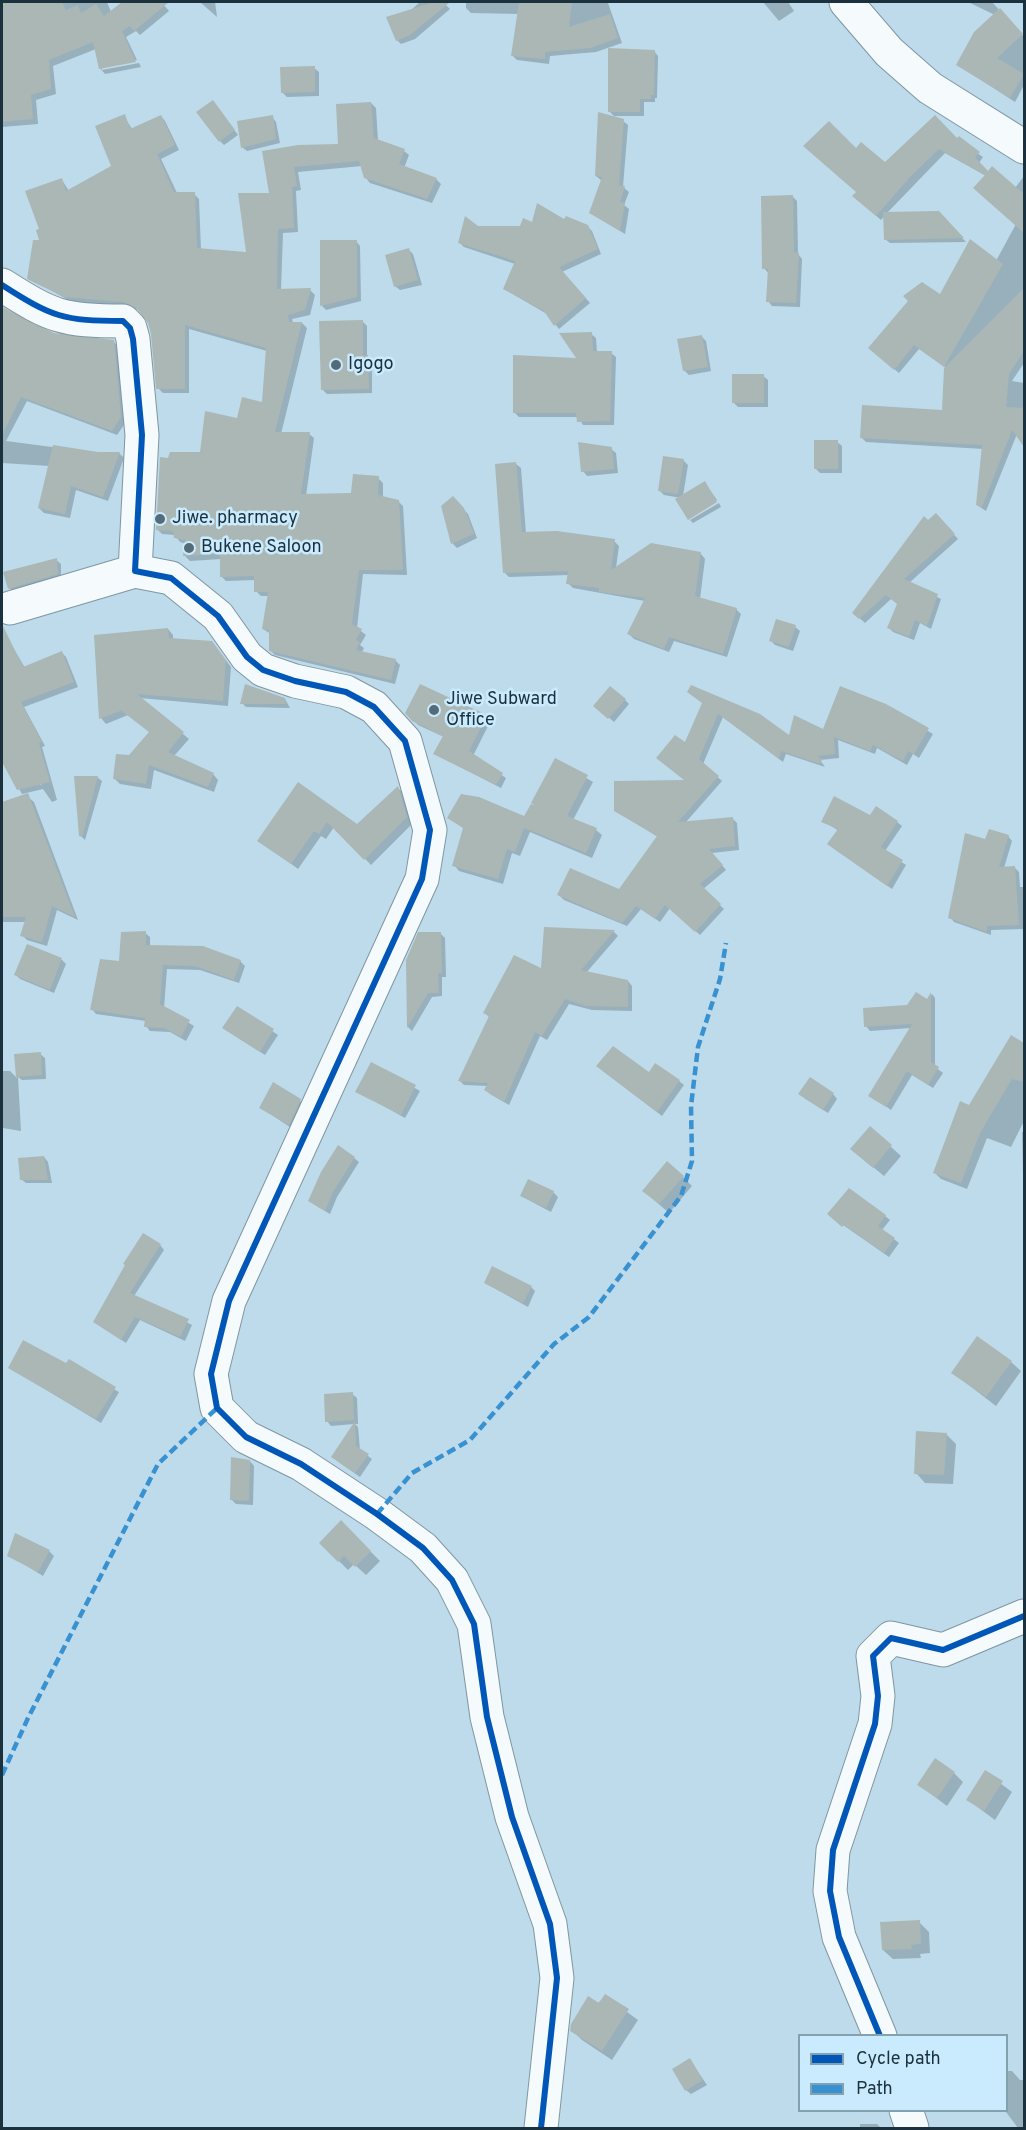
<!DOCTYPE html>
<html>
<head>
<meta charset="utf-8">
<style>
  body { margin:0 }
  #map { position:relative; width:1026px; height:2130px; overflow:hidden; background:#bedbeb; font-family:Overpass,sans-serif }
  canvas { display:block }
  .frame { position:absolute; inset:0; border:3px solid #1b313d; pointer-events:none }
  .legend { position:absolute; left:798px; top:2034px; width:210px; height:78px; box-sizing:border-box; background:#caebfd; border:2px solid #84a1b0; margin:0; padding:8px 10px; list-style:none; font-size:18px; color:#1b313d }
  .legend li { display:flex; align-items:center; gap:12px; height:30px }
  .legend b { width:30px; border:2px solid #84a1b0 }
</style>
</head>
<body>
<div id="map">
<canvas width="1026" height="2130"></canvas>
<div class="frame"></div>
<ul class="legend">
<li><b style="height:8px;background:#0057b8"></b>Cycle path</li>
<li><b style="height:8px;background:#3891d0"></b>Path</li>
</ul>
</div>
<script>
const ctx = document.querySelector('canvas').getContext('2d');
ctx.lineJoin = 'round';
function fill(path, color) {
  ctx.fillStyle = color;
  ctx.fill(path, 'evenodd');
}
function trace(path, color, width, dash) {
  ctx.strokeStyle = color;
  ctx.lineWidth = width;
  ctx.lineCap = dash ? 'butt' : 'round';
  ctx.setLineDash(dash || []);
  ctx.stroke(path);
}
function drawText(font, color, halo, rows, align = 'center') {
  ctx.font = font + ' Overpass,sans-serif';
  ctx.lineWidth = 5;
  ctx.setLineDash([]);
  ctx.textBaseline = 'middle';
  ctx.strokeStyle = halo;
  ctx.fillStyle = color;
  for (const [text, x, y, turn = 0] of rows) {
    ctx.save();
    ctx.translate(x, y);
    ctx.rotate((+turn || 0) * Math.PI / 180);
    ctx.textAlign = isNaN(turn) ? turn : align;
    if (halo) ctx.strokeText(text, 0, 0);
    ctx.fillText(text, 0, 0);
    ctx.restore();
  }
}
const shadow = new Path2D(`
  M33 2H107L111 12 124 2H161L169 11 140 35 136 31 126 37 137 60 102 67V70L139 63 141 67 105 74 100 68 96 49 53 66 56 94 36 100 38 124 2 127V21L34 4Z
  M200 2H215L217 17Z
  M420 2H443L450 9 415 39 401 44 397 40 410 11Z
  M466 2H622L608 3 622 43 596 52 550 56 549 64 517 60 512 55 519 14 471 13 466 8Z
  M763 2H788L794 11 779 21Z
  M968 2H992L1024 37V85L1015 102 958 65 995 15Z
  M654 51 658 56 657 98H655V102H644V116H614L609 111Z
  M314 68 319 72V96L287 97 282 92Z
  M371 103 376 108 378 141 404 151 409 155 404 168 436 179 441 184 432 203 370 183 365 177 362 166 298 172 301 190 296 191 298 232 283 233 281 290H310L315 295 310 315 292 319 293 323H302L307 328 281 434H309L314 438 306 496 353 494 378 478 383 483V498L398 501 403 506 407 575 363 574 357 628 366 635 360 645 364 648 362 652 395 660 400 665 395 684 275 655 270 650 271 634 263 629 269 596H261L256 591V580L226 581 221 576V559L190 561 185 556 186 544 180 542 175 535 162 534 157 529 169 460 202 453 238 420 263 404 267 351 189 329V393H163L158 388 153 334 149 322 141 311 129 307 70 301 29 278 41 242V230L62 180 69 191 112 166 124 116 132 129 161 116 165 121 179 150 161 159 177 193 194 194 199 199 201 250 247 253 271 195 264 152 340 145Z
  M217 107 238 135 224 145 220 141Z
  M272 117 276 122 280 143 247 151 242 147Z
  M623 121 628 125 623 187 629 192 624 205 629 209 625 234 591 213 602 181 596 176Z
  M957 140 983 157 979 163 988 173 1015 188 1024 176V363L1012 381 1024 383V445L1017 434 986 511 977 505 983 449 866 442 861 437 943 412 945 367 919 349 899 373 875 353 941 297 996 261 1016 224 986 176 945 153 887 213H938L966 242 890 243 885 239V215L881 220 859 201 856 150 885 164Z
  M793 197 797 201 798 254 802 259 800 307 772 306 768 301 769 274 764 268Z
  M565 222 587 226 592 231 601 254 562 272 590 303 559 329 547 314 504 289 515 264 464 247 459 242 477 227H521Z
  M356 241 360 246 361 301 326 310 322 306Z
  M409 250 413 254 422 285 400 290 395 286Z
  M2 309 54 335 113 341 118 346 126 422 117 435 27 401 6 441 98 453H119L124 458 108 501 76 490 70 518 44 513 39 508 50 466 2 463Z
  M363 322 367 326V356L372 361V393L327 394 322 389Z
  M591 334 596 338 597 352 611 353 616 357 614 425H583L578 417H519L514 412 579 360Z
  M701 336 706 341 711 371 689 375 684 370Z
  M763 376 768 380V407H738L734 403Z
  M837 442 842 446V473H820L816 469Z
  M611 449 616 453 618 473 587 476 583 471Z
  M683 460 688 465 683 496 705 483 717 500 688 518 681 498 664 495 660 491Z
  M516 464 521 468 526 534 614 541 619 546 616 568 701 554 705 559 700 599 736 609 741 614 727 657 674 641 669 652 634 639 629 634 645 601 573 588 568 583 569 575 509 577 504 572Z
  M452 498 468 514 477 538 457 548 453 544 442 506Z
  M719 503 721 507 693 523 690 520Z
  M936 515 958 539 909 583 941 599 931 629 920 623 914 640 893 632 888 627 899 604 891 599 865 623 854 613Z
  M56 560 61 564V579L14 593 9 588Z
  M795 627 800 631 793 651 775 645 771 641Z
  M168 629 173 635V640L212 642 231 667 228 706 140 698 189 739 174 756 213 774 218 780 214 792 154 770 151 789 120 784 114 778 129 757 156 735 128 715 106 724 101 718Z
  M10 642 25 668 62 653 66 657 78 687 24 707 45 746 42 747 57 800 52 802 43 789 22 794 2 759V748L42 786 2 711V646Z
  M246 686 285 699 290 708 246 707 242 703Z
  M421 686 491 720 473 756 506 778 501 788 435 754 444 737 418 725 407 713Z
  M625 700 629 704 614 722 595 705Z
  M703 703 790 737 824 731 886 706 933 734 919 758 913 754 907 765 877 748 875 754 838 740 839 758 820 760 825 767 786 754 783 762 723 717 703 764 722 781 686 822 732 818 737 823 739 850 712 853 726 870 703 889 724 909 700 935 670 908 660 922 641 909 627 926 564 900 559 895 620 891 658 837 616 811 687 781 686 745Z
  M556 760 593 782 573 820 596 830 602 835 592 858 530 832 520 856 512 853 503 884 459 871 454 865 465 829 449 818H525L537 806Z
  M97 777 102 781 85 840 81 836Z
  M298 784 358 825 398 788 404 794 412 824 371 865 334 827 326 839 321 836 298 869 259 840Z
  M21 797H28L34 802 78 920 57 910 47 946 27 940 22 935 26 922H2V891L11 900 2 875V804Z
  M870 817 897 822 902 826 885 851 906 865 892 889 833 848 839 831 823 821Z
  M1008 836 1012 841 1004 868 1014 867 1019 872 1020 887H1024V929L991 930V935L954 922 950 917 986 841Z
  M546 928 614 932 618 936 586 973 628 981 632 986V1011L592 1010 569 1004 547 1040 540 1036 509 1105 490 1094 486 1090 488 1086 464 1085 460 1081 489 1017 485 1013 543 970Z
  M145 933 150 937V947L240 961 245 966 239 983 200 970 167 969 164 1008 194 1026 186 1041 170 1032 150 1031 146 1026V1021L96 1014 92 1009 120 963Z
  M440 933 445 938 446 977H442V996L432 997 412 1031 408 1027 407 960Z
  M28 946 62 960 66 964 54 993 20 979 16 975Z
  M932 994 935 998V1067L943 1073 933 1088 912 1075 891 1110 870 1095 911 1028 870 1031 866 1026 908 1006 927 1001Z
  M238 1008 278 1035 265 1055 229 1032Z
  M1010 1039 1024 1049V1121L1011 1147 987 1138 967 1189 941 1179 934 1172Z
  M40 1054 45 1058 46 1079 22 1080 18 1077 21 1131 3 1128 2 1071H10L17 1078 16 1056Z
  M372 1064 420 1091 405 1118 357 1091Z
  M603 1071 649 1075 679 1081 684 1085 662 1116Z
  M833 1094 837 1099 828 1113 804 1098Z
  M300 1101 304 1105 293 1129 261 1108Z
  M870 1128 901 1156 884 1176 862 1158Z
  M1022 1132H1024V1217Z
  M44 1157 48 1162 52 1183H26L21 1179Z
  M354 1158 359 1162 337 1197 330 1214 315 1205 310 1201Z
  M683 1177 692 1186 669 1213 654 1200Z
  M553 1192 558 1197 551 1212 521 1196Z
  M885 1216 890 1220 882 1230 899 1243 889 1257 833 1218Z
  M160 1245 164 1250 134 1296 192 1325 185 1341 140 1320 126 1343 95 1322Z
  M485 1283 531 1287 535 1291 528 1307Z
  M1011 1362 1021 1371 996 1406 953 1373Z
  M67 1365 119 1392 101 1423 10 1368Z
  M352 1394 357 1398 358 1424H355L358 1427 360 1450 372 1459 360 1477 337 1461 354 1424 331 1426 327 1421Z
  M946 1434 956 1444 953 1484 925 1483 916 1473Z
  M250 1461 254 1466 253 1505 236 1504 231 1499Z
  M341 1522 380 1561 366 1575 354 1564 348 1570 321 1543Z
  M49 1551 54 1556 43 1576 9 1555Z
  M985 1772 1012 1792 995 1820 968 1800Z
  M954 1773 963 1782 947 1806 919 1785Z
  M919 1922 929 1932 930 1953 920 1954 921 1958 893 1959 883 1950Z
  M605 1996 638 2020 612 2060 582 2040 572 2030Z
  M690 2060 707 2085 691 2094 686 2090Z
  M1006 2071H1012L1020 2080H1024V2128H1018L1006 2112Z
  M860 2124H877L881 2128H860Z`);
const building = new Path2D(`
  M2 2H62L66 10 78 5 81 13 96 4 104 16 122 2H169L134 31 130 26 122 31 136 62 99 69 93 42 49 60 51 89 31 95 33 119 2 122Z
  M434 2H450L410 35 396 41 386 17Z
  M519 2H572L569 27 610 14 618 38 590 48 545 52V59L511 56Z
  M1000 8 1023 34 997 58 1024 74 1010 98 956 65 974 32Z
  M608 48 655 50 654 95H651V99H640V112H608Z
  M315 66V92L281 93 280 67Z
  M213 100 235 130 219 142 196 112Z
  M371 102 374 138 405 149 399 164 437 178 427 199 364 178 359 161 294 167 297 186 292 187 294 228 278 229 277 289 311 288 305 310 288 315 289 322H302L275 432H310L301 494 351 493 353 474 379 476 378 495 399 500 403 570H359L352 624 362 629 356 640 360 642 356 650 396 659 391 680 269 651V630L262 629 268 592H254V576L220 577V554L183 556 185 540 174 538 173 531 156 530 160 457 168 458 170 452H200L205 411 237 418 242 397 262 402 266 348 185 325V389H156L151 334 148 323 136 308 123 302 64 297 27 279 33 240H39L36 230 39 229 25 191 62 178 66 191 111 166 95 126 125 114 130 129 161 115 175 145 157 154 174 192H195L197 248 246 252 238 193H269L262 151 298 145 338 144 336 104Z
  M598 112 624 119 619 185 625 186 620 202 625 203 620 231 589 213 602 177 595 176Z
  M273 115 276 139 241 148 237 121Z
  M935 115 957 138 959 136 980 152 975 157 988 171 992 166 1024 194V233L973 188 985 175 939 149 910 177 876 216 852 196 856 192 803 146 829 121 856 148 861 142 885 162Z
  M793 195 794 252 799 253 796 303 766 302 768 269H762L761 196Z
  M537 203 564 219 566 216 588 225 598 249 559 267 586 298 554 326 544 311 503 289 515 261 458 243 465 216 478 226H520L523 218 532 222Z
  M939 211 964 238 884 240 883 212Z
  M970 239 1003 264 944 367 914 345 894 370 868 348 908 301 903 296 922 282 940 294Z
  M320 240H357V297L320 306Z
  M409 248 418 280 394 287 385 255Z
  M1024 288V351L1009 374 1006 407 1024 408V447L1012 430 982 507 976 505 982 445 860 438 862 405 942 410 944 368Z
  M2 307 54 333 114 340 121 417 112 431 21 397 2 435Z
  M363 320V355H368L369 389 321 390 319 321Z
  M592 332 593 351H612L610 421 577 422 576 413H513V355L576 358 559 333Z
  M702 335 708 367 683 371 677 339Z
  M732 374H764V403H732Z
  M814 440H838V469H814Z
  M578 442 612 447 614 469 581 472Z
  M53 445 98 452H120L103 497 71 486 65 514 38 508Z
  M663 456 684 459 678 494 658 491Z
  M516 462 522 532 557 531 615 539 611 570 651 543 701 552 695 596 737 608 723 654 669 637 664 649 627 634 645 598 599 592V588L566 584 568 571 503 573 495 464Z
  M705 481 717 502 688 520 675 499Z
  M453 496 464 508 474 534 451 544 441 506Z
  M936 513 955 534 904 579 938 594 927 626 915 620 909 637 887 628 897 604 886 595 859 619 852 613 924 516 928 520Z
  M57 558 58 574 8 589 3 572Z
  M776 619 796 625 789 647 769 641Z
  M2 624 23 667 62 651 74 682 21 702 42 742 39 743 50 782 17 790 2 762Z
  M168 628 169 638 212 641 226 660 223 701 137 694 184 732 168 752 214 773 208 787 149 765 146 784 113 779 116 754 129 755 149 732 123 712V710L99 719 94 635Z
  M245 684 285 698 286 704H240Z
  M420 684 487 715 469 751 503 773 496 785 433 754 443 736 412 721 405 713Z
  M691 685 760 714 789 735 794 715 823 729 840 686 886 704 929 728 914 754 908 751 903 761 873 745 870 751 834 737 835 754 817 756 822 760 820 764 781 751 779 759 718 714 699 759 719 776 678 822 733 817 735 846 709 849 723 865 700 884 721 904 695 932 665 905 655 919 636 906 622 923 557 895 570 868 619 889 657 836 614 811V781L684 780 656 758 675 735 685 742 702 703 687 692Z
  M610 686 626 699 608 719 593 706Z
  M555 758 588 775 567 816 597 828 586 853 524 828 515 852 507 849 498 879 452 866 463 828 447 818 461 794 479 797 524 816 531 804 535 805 531 803Z
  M74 776H98L82 837 79 836Z
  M298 782 357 824 398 786 407 817 364 860 327 822 319 834 314 831 291 864 257 841Z
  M28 793 75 917 52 906 42 942 20 936 26 917H2V802Z
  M834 796 870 815 876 806 898 821 881 847 903 860 887 886 827 844 838 829 821 822Z
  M989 829 1009 835 999 867 1015 866 1019 925 987 926V932L948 918 965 833 985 839Z
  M544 927 615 930 581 970 628 980V1007L586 1006 565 999 542 1036 535 1032 504 1102 484 1090 488 1083 458 1081 489 1016 483 1013 514 955 541 968Z
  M146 931V945L203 946 241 960 234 980 195 966 163 965 160 1004 190 1020 181 1037 164 1028 144 1027 145 1018 90 1010 100 959 119 961 121 932Z
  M418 932H441L442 973H438L439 993H428L407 1028 406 960Z
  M27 944 62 958 50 990 14 975Z
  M916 992 927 999 931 992V1062L939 1067 928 1085 907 1071 886 1107 868 1096 912 1024 864 1027 863 1008 907 1005Z
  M237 1006 274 1029 260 1052 222 1028Z
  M1011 1035 1024 1043V1082L1012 1079 980 1133 961 1183 933 1173 960 1101 969 1105Z
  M613 1046 649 1072 655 1063 680 1080 657 1112 596 1066Z
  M41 1052 42 1075 16 1077 14 1054Z
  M371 1062 416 1085 401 1115 355 1092Z
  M810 1077 834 1093 823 1110 798 1094Z
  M273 1082 301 1099 289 1125 259 1108Z
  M870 1126 892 1145 873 1168 850 1149Z
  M338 1145 355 1157 333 1192 325 1211 308 1201 321 1172Z
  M44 1156 48 1180H20L18 1158Z
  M667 1161 684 1176 659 1204 642 1191Z
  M528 1179 554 1191 546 1208 520 1196Z
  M849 1188 886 1215 878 1226 895 1238 884 1253 844 1225 842 1227 827 1214Z
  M143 1233 161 1244 130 1293 189 1319 180 1337 135 1317 121 1340 93 1322 125 1265 123 1264Z
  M492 1266 532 1286 523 1303 484 1283Z
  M977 1336 1012 1361 986 1397 951 1373Z
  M23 1340 66 1363 69 1359 116 1387 96 1419 8 1368Z
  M353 1392 354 1420 325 1422 324 1394Z
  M355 1421 356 1446 369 1454 355 1473 331 1457Z
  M916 1431 947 1433 944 1475 914 1474Z
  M231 1457 250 1460 249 1501 230 1500Z
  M341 1520 371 1551 355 1567 344 1556 338 1562 319 1543Z
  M15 1533 50 1550 38 1572 7 1556Z
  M935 1758 955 1772 937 1798 917 1785Z
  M985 1770 1003 1781 984 1811 966 1800Z
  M920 1920 921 1944 911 1945 912 1949 882 1950 880 1922Z
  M605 1994 629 2009 602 2051 570 2031 571 2024 588 1996 599 2003Z
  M690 2058 703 2080 685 2091 672 2069Z`);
const minor = new Path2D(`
  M2 285C52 317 63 321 123 321L130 328 133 339 142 435 135 571 171 578 218 616 247 657 263 670 295 681 346 692 374 707 405 741 430 830 422 879 229 1301 211 1374 217 1408 246 1437 301 1464 377 1514 423 1548 452 1580 474 1624 487 1717 512 1817 550 1924 557 1978 541 2128
  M10 608 135 571
  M880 2036 839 1937 830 1891 833 1850 875 1724 878 1696 873 1656 891 1638 943 1650 1024 1616
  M906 2110 912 2128`);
const major = new Path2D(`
  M846 2 889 52 930 88 1024 147`);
const quiet = new Path2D(`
  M377 1514 412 1473 470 1440 554 1344 589 1317 681 1196 692 1161 691 1106 698 1047 720 979 726 943
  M2 1775 28 1718 158 1464 217 1408`);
const cycleway = new Path2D(`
  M2 285C52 317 63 321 123 321L130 328 133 339 142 435 135 571 171 578 218 616 247 657 263 670 295 681 346 692 374 707 405 741 430 830 422 879 229 1301 211 1374 217 1408 246 1437 301 1464 377 1514 423 1548 452 1580 474 1624 487 1717 512 1817 550 1924 557 1978 541 2128
  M880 2036 839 1937 830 1891 833 1850 875 1724 878 1696 873 1656 891 1638 943 1650 1024 1616`);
const markers = [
  [336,365,6,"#546c7a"],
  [160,519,6,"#546c7a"],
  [189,548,6,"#546c7a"],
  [434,710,6,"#546c7a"]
];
const poiNames = [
  ["Igogo",348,365],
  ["Jiwe. pharmacy",172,519],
  ["Bukene Saloon",201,548],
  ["Jiwe Subward",446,700],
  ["Office",446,721]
];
fill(shadow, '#0003');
fill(building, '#aab7b5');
trace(minor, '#7f96a2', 35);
trace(major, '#7f96a2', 35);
trace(minor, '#f5fafc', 33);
trace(major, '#f5fafc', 33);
trace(quiet, '#3891d0', 4.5, [9, 4.5]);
trace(cycleway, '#0057b8', 6);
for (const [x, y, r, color] of markers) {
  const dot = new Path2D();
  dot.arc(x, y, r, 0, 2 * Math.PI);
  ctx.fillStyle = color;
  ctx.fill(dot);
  trace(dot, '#caebfd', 2);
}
drawText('18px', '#1b313d', '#caebfd', poiNames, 'left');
</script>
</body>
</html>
